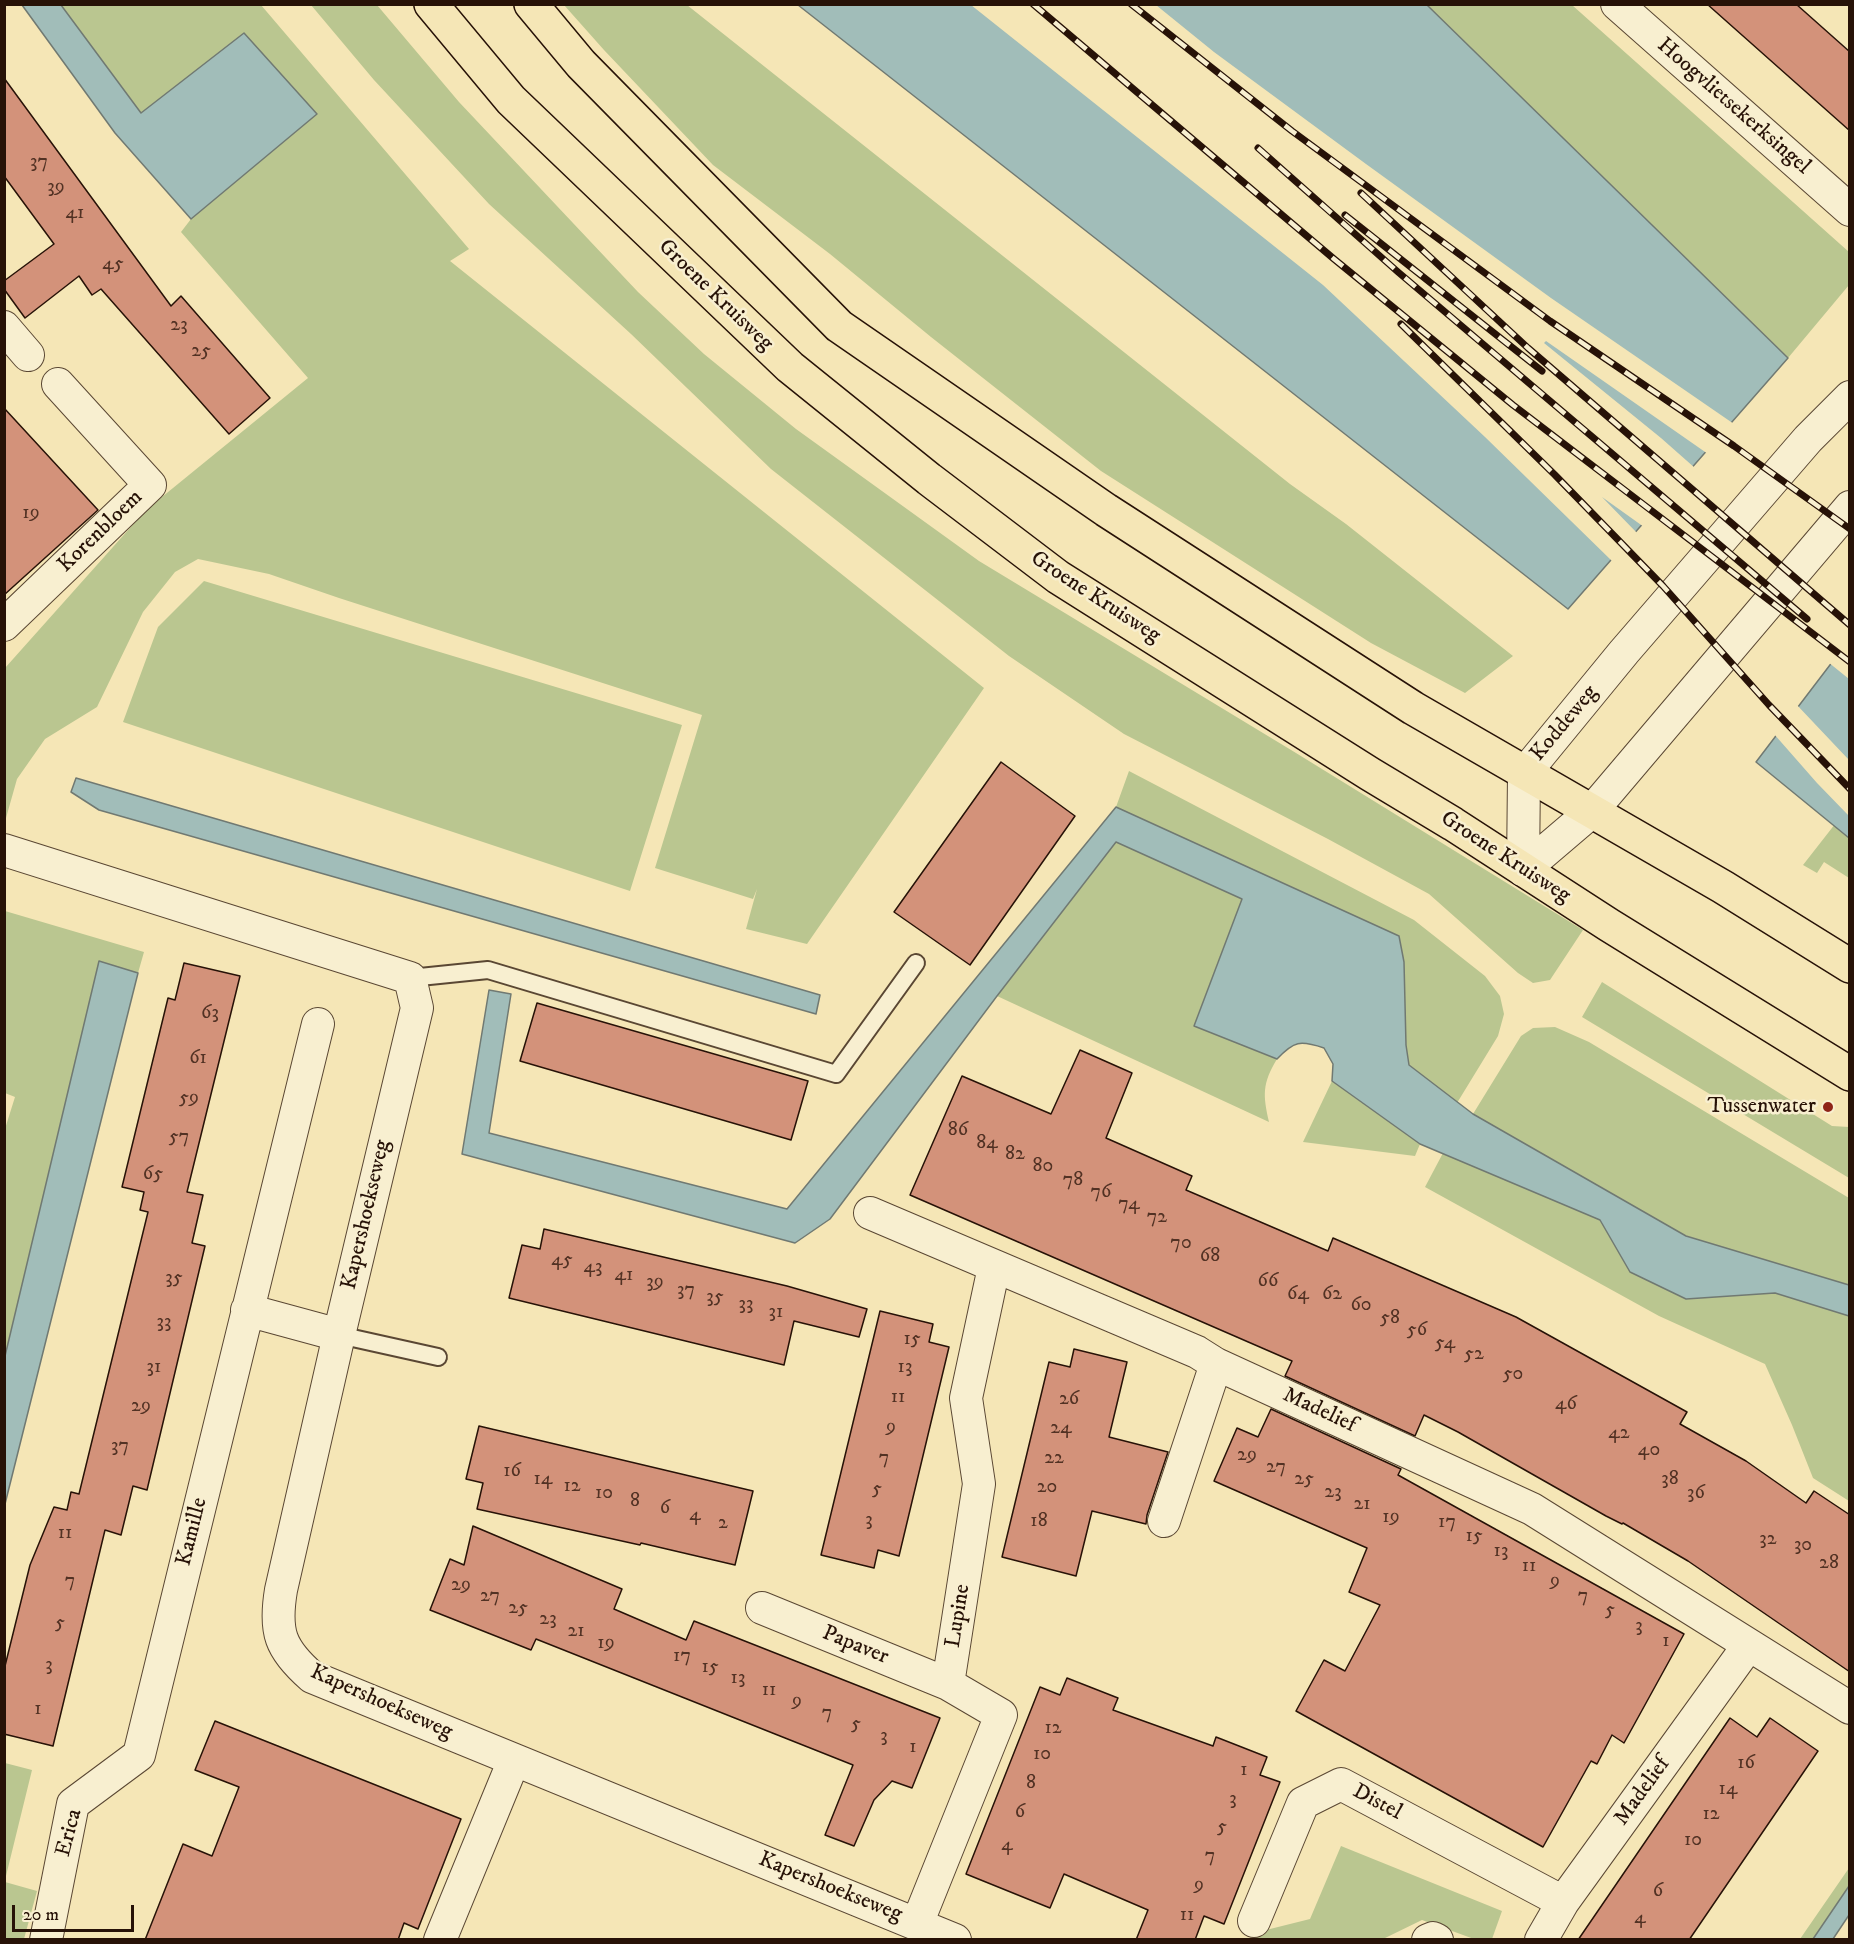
<!DOCTYPE html>
<html>
<head>
<meta charset="utf-8">
<style>
  body { margin:0 }
  #map { position:relative; width:1854px; height:1944px; overflow:hidden; background:#f5e6b6; font-family:"IM FELL DW Pica",serif }
  canvas { display:block }
  .frame { position:absolute; inset:0; border:6px solid #271207; pointer-events:none }
  .scale { position:absolute; left:12px; top:1905px; width:122px; height:27px; box-sizing:border-box; border:3px solid #271207; border-top:0; padding-left:8px; font-size:18px; line-height:21px; white-space:nowrap; color:#271207; -webkit-text-stroke:4px #f8efd0; paint-order:stroke }
</style>
</head>
<body>
<div id="map">
<canvas width="1854" height="1944"></canvas>
<div class="frame"></div>
<div class="scale">20 m</div>
</div>
<script>
const ctx = document.querySelector('canvas').getContext('2d');
ctx.lineJoin = 'round';
function fill(path, color) {
  ctx.fillStyle = color;
  ctx.fill(path, 'evenodd');
}
function trace(path, color, width, dash) {
  ctx.strokeStyle = color;
  ctx.lineWidth = width;
  ctx.lineCap = dash ? 'butt' : 'round';
  ctx.setLineDash(dash || []);
  ctx.stroke(path);
}
function drawText(font, color, halo, rows, align = 'center') {
  ctx.font = font + ' "IM FELL DW Pica",serif';
  ctx.lineWidth = 5;
  ctx.setLineDash([]);
  ctx.textBaseline = 'middle';
  ctx.strokeStyle = halo;
  ctx.fillStyle = color;
  for (const [text, x, y, turn = 0] of rows) {
    ctx.save();
    ctx.translate(x, y);
    ctx.rotate((+turn || 0) * Math.PI / 180);
    ctx.textAlign = isNaN(turn) ? turn : align;
    if (halo) ctx.strokeText(text, 0, 0);
    ctx.fillText(text, 0, 0);
    ctx.restore();
  }
}
const green = new Path2D(`
  M61 5H261L469 249 450 261 984 688 807 944 746 929 757 889 753 899 655 868 702 715 339 598 269 574 198 559 175 572 143 612 97 707 45 739 17 779 6 818H5V668L146 510 308 378 181 232 191 219 317 114 244 34 141 113Z
  M311 5H377L459 102 638 292 704 354 796 429 979 561 1296 753 1583 930 1550 980 1533 983 1518 973 1429 894 1328 839 1124 734 1009 656 771 469 631 334 489 204 374 80Z
  M564 5H687L1290 484 1346 524 1513 656 1465 693 1371 643 1101 471 931 337 830 254 713 165 604 50Z
  M1427 5H1572L1849 252V285L1788 358Z
  M204 581 682 725 630 891 123 722 158 627Z
  M1129 771 1414 920 1485 976 1500 996 1504 1014 1498 1036 1457 1103 1409 1065 1406 1046 1398 936 1116 807Z
  M1846 810 1849 813V878L1824 862 1817 873 1803 865Z
  M1116 842 1242 899 1194 1026 1277 1059C1262 1084 1263 1095 1269 1122L997 996Z
  M5 911 144 952 138 973 99 962 5 1356 4 1132 15 1097 5 1093Z
  M1602 982 1832 1126 1849 1127V1178L1582 1017Z
  M1555 1027 1589 1042 1849 1198V1285L1686 1236 1473 1114 1521 1036 1533 1028Z
  M1332 1081 1420 1144 1415 1156 1303 1142Z
  M1443 1153 1600 1220 1630 1272 1686 1299 1775 1293 1849 1316V1501L1813 1478 1792 1425 1765 1364 1659 1316 1425 1187Z
  M5 1763 32 1770 5 1880 4 1763Z
  M1341 1846 1502 1911 1492 1939H1474L1422 1920 1383 1939 1251 1940 1254 1933 1310 1919Z
  M1849 1868V1886L1813 1939H1800Z
  M5 1882 37 1891 24 1939H5Z`);
const water = new Path2D(`
  M22 5H61L141 113 244 33 317 114 191 219 115 133Z
  M798 5H1427L1788 358 1568 609Z
  M1849 640V838L1756 762Z
  M76 778 820 995 816 1014 99 810 71 792Z
  M1116 807 1399 936 1404 962 1406 1045 1409 1065 1473 1114 1686 1236 1849 1285V1316L1775 1293 1686 1299 1630 1272 1600 1220 1420 1144 1332 1081 1333 1064 1324 1048C1300 1040 1294 1041 1277 1059L1194 1026 1242 899 1116 842 997 996 830 1219 795 1243 462 1154 489 990 511 994 489 1133 787 1209Z
  M99 961 138 973 5 1504V1356Z
  M1849 1886V1915L1833 1939H1813Z`);
const pier = new Path2D(`
  M971 5H1156L1214 52 1366 164 1551 298 1734 424 1708 454 1546 341 1544 343 1661 438 1695 468 1644 527 1602 497 1638 534 1613 562 1485 437 1323 285Z
  M1849 637H1850L1849 679 1828 662Z
  M1796 704 1849 760V816L1817 783 1774 734Z`);
const building = new Path2D(`
  M1707 4H1796L1850 52V131Z
  M4 78 171 306 181 296 270 398 229 434 101 289 92 295 79 276 25 318 4 289V281L54 244 4 176Z
  M4 408 98 510 4 595Z
  M1001 762 1075 816 970 965 894 912Z
  M184 963 240 976 187 1192 203 1195 192 1243 205 1246 147 1490 133 1486 121 1535 105 1530 53 1746 4 1734V1670L30 1565 54 1507 67 1510 71 1492 79 1494 148 1212 140 1210 144 1192 122 1187 168 998 175 1000Z
  M537 1003 808 1081 791 1140 520 1061Z
  M1080 1050 1132 1073 1106 1138 1192 1176 1186 1190 1328 1251 1333 1238 1516 1317 1687 1412 1680 1424 1746 1461 1806 1503 1814 1491 1850 1515V1672L1688 1561 1623 1523 1622 1524 1606 1516 1458 1432 1424 1415 1415 1436 1285 1376 1292 1361 910 1195 962 1076 1051 1114Z
  M544 1229 787 1286 867 1309 859 1337 794 1321 784 1365 509 1298 522 1245 540 1249Z
  M880 1311 933 1324 929 1342 949 1347 899 1556 878 1550 874 1568 821 1555Z
  M1074 1349 1127 1362 1109 1437 1168 1452 1147 1515 1146 1524 1092 1511 1076 1576 1002 1557 1049 1362 1070 1367Z
  M1271 1409 1401 1469 1398 1475 1684 1634 1624 1743 1612 1735 1597 1764 1591 1761 1543 1847 1296 1711 1324 1660 1345 1671 1380 1605 1349 1592 1367 1548 1214 1481 1237 1428 1258 1437Z
  M479 1426 753 1491 735 1565 641 1543 640 1545 477 1509 483 1483 466 1479Z
  M473 1526 622 1589 614 1609 686 1640 694 1621 940 1718 912 1788 892 1781 874 1800 854 1846 825 1835 853 1765 536 1639 531 1650 430 1610 450 1559 464 1565Z
  M1067 1678 1118 1698 1113 1710 1213 1746 1216 1737 1267 1757 1260 1775 1280 1782 1224 1924 1204 1916 1195 1940H1136L1148 1910 1064 1874 1050 1908 966 1874 1040 1687 1060 1695Z
  M1730 1718 1757 1737 1770 1718 1818 1751 1689 1940H1578Z
  M215 1721 461 1819 418 1929 404 1923 398 1940H145L183 1844 212 1856 239 1787 195 1770Z`);
const service = new Path2D(`
  M410 978 488 970 836 1074 916 963
  M339 1335 438 1357`);
const minor = new Path2D(`
  M1617 4 1850 210
  M4 327 28 355
  M4 625 150 485 58 384
  M4 850 410 978 417 1008 339 1335 281 1590C274 1632 280 1649 312 1677L955 1940
  M1523 870 1524 774 1624 652 1808 439 1850 397
  M1523 870 1591 812 1850 507
  M870 1213 1197 1352 1216 1364 1532 1509 1850 1708
  M247 1310 339 1335
  M1164 1521 1216 1364
  M762 1608 948 1684
  M1254 1921 1303 1803 1341 1784 1563 1902
  M917 1924 1001 1715 948 1684 979 1484 966 1398 994 1267
  M46 1940 73 1804 139 1755 318 1024
  M440 1940 514 1760
  M1428 1940 1433 1938 1437 1940
  M1541 1940 1563 1902 1748 1646`);
const primary = new Path2D(`
  M431 4 511 100 790 367 929 479 1058 577 1370 774 1453 824 1609 925 1850 1074
  M531 4 581 64 839 326 1106 510 1413 708 1723 887 1850 966`);
const rail = new Path2D(`
  M1033 4 1334 259 1513 405 1850 662
  M1131 4 1292 131 1550 321 1734 446 1850 529
  M1258 148 1398 272 1807 619
  M1361 193 1528 348 1850 625
  M1345 215 1542 371
  M1401 324 1555 475 1663 586 1769 705 1850 789`);
const markers = [
  [1828,1107,6,"#8f2418"]
];
const numberNames = [
  ["37",39,163],
  ["39",56,188],
  ["41",75,214],
  ["45",113,265],
  ["23",179,326],
  ["25",201,352],
  ["19",31,514],
  ["63",210,1014],
  ["61",198,1059],
  ["59",189,1099],
  ["86",958,1131],
  ["57",179,1138],
  ["84",987,1144],
  ["82",1015,1155],
  ["80",1043,1167],
  ["65",153,1175],
  ["78",1073,1181],
  ["76",1101,1193],
  ["74",1129,1205],
  ["72",1157,1218],
  ["70",1181,1244],
  ["68",1210,1257],
  ["45",562,1261],
  ["43",593,1268],
  ["41",624,1276],
  ["35",174,1279],
  ["66",1268,1282],
  ["39",655,1283],
  ["37",686,1291],
  ["64",1298,1295],
  ["62",1332,1295],
  ["35",715,1298],
  ["33",746,1305],
  ["60",1361,1306],
  ["31",776,1313],
  ["58",1390,1319],
  ["33",164,1323],
  ["56",1417,1331],
  ["15",912,1340],
  ["54",1445,1344],
  ["52",1474,1355],
  ["31",154,1368],
  ["13",905,1368],
  ["50",1513,1375],
  ["11",898,1398],
  ["26",1069,1400],
  ["46",1566,1405],
  ["29",141,1407],
  ["9",891,1428],
  ["24",1061,1429],
  ["42",1619,1434],
  ["37",120,1447],
  ["40",1649,1451],
  ["29",1247,1456],
  ["7",884,1459],
  ["22",1054,1459],
  ["27",1276,1468],
  ["16",512,1472],
  ["14",543,1480],
  ["25",1304,1480],
  ["38",1670,1480],
  ["12",572,1487],
  ["20",1047,1488],
  ["5",877,1490],
  ["23",1333,1493],
  ["10",604,1494],
  ["36",1696,1494],
  ["8",635,1502],
  ["21",1362,1505],
  ["6",665,1509],
  ["4",695,1516],
  ["19",1391,1518],
  ["3",869,1521],
  ["18",1039,1522],
  ["17",1447,1523],
  ["2",723,1524],
  ["11",65,1534],
  ["15",1474,1537],
  ["32",1768,1540],
  ["30",1803,1546],
  ["13",1501,1552],
  ["28",1829,1564],
  ["11",1529,1567],
  ["7",70,1582],
  ["9",1555,1582],
  ["29",461,1586],
  ["27",490,1597],
  ["7",1583,1597],
  ["25",518,1609],
  ["5",1610,1611],
  ["23",548,1620],
  ["5",60,1624],
  ["3",1639,1627],
  ["21",576,1632],
  ["1",1666,1642],
  ["19",606,1644],
  ["17",682,1657],
  ["3",49,1666],
  ["15",710,1668],
  ["13",738,1679],
  ["11",769,1691],
  ["9",797,1702],
  ["1",38,1710],
  ["7",827,1714],
  ["5",856,1725],
  ["12",1053,1729],
  ["3",884,1737],
  ["1",913,1748],
  ["10",1042,1755],
  ["16",1746,1764],
  ["1",1244,1771],
  ["8",1031,1784],
  ["14",1728,1790],
  ["3",1233,1800],
  ["6",1020,1813],
  ["12",1711,1815],
  ["5",1222,1828],
  ["10",1693,1841],
  ["4",1007,1846],
  ["7",1210,1857],
  ["9",1199,1886],
  ["6",1658,1892],
  ["11",1187,1916],
  ["4",1640,1919]
];
const streetNames = [
  ["Hoogvlietsekerksingel",1733,107,41],
  ["Groene Kruisweg",715,296,44],
  ["Korenbloem",101,532,-44],
  ["Groene Kruisweg",1095,598,33],
  ["Koddeweg",1565,724,-50],
  ["Groene Kruisweg",1505,858,33],
  ["Kapershoekseweg",367,1215,-77],
  ["Madelief",1319,1411,25],
  ["Kamille",193,1532,-76],
  ["Lupine",959,1616,-81],
  ["Papaver",855,1646,22],
  ["Kapershoekseweg",381,1703,24],
  ["Madelief",1643,1792,-54],
  ["Distel",1377,1803,28],
  ["Erica",70,1833,-75],
  ["Kapershoekseweg",830,1888,22]
];
const poiNames = [
  ["Tussenwater",1816,1107]
];
fill(green, '#bac690');
fill(water, '#a1bdb9');
trace(water, '#707972', 1.5);
fill(pier, '#f5e6b6');
fill(building, '#d3927a');
trace(building, '#271207', 1.5);
trace(service, '#5a4733', 20);
trace(minor, '#5a4733', 34);
trace(primary, '#271207', 36);
trace(service, '#f8efd0', 16);
trace(minor, '#f8efd0', 32);
trace(primary, '#f5e6b6', 33);
trace(rail, '#271207', 7);
trace(rail, '#f8efd0', 4.5, [14]);
for (const [x, y, r, color] of markers) {
  const dot = new Path2D();
  dot.arc(x, y, r, 0, 2 * Math.PI);
  ctx.fillStyle = color;
  ctx.fill(dot);
  trace(dot, '#f8efd0', 2);
}
drawText('20px', '#523224', null, numberNames);
drawText('22px', '#271207', '#f8efd0', streetNames);
drawText('22px', '#271207', '#f8efd0', poiNames, 'right');
</script>
</body>
</html>
